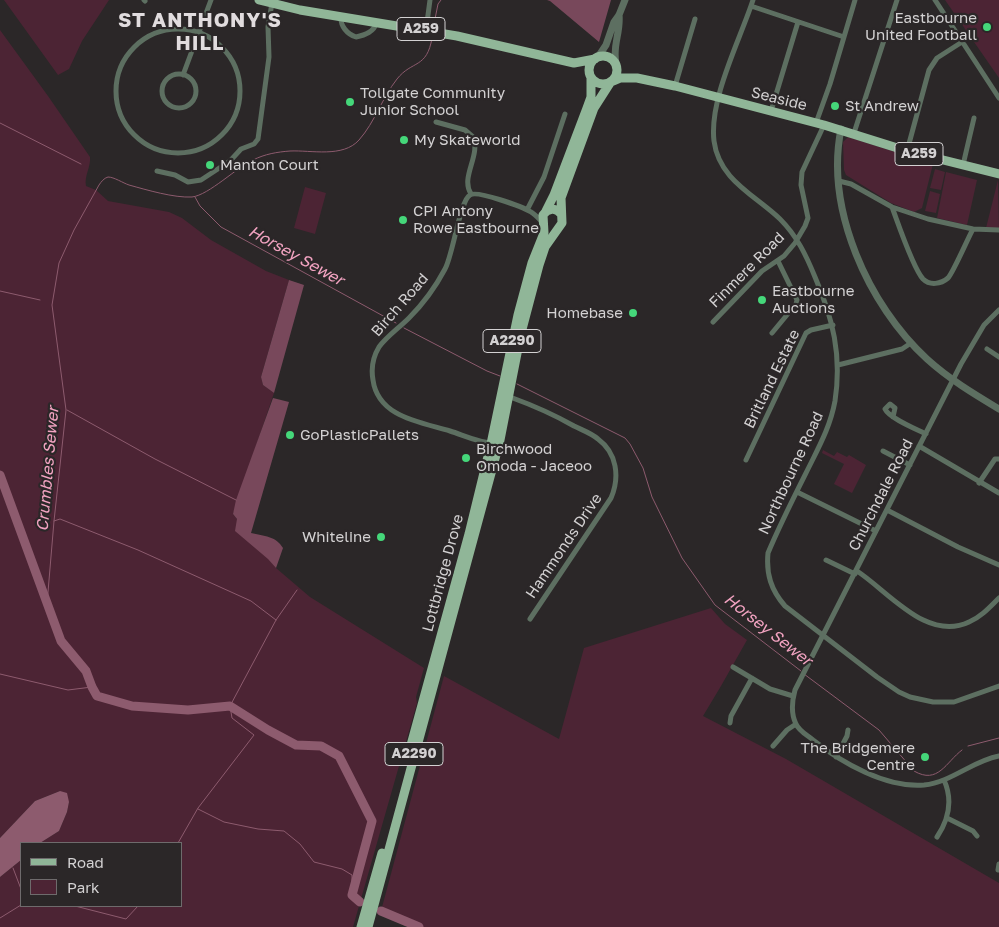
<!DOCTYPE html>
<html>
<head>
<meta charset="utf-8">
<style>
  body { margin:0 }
  #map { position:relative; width:999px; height:927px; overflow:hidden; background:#2b2728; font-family:"Golos Text",sans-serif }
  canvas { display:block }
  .legend { position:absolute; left:20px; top:842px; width:162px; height:65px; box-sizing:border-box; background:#2b2728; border:1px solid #6e6b6c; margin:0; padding:6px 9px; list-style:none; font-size:15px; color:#d3d1d2 }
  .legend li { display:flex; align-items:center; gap:10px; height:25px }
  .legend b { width:25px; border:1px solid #6e6b6c }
</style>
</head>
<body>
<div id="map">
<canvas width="999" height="927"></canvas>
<ul class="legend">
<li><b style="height:6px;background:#90b698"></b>Road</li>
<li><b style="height:14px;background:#4c2434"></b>Park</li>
</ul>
</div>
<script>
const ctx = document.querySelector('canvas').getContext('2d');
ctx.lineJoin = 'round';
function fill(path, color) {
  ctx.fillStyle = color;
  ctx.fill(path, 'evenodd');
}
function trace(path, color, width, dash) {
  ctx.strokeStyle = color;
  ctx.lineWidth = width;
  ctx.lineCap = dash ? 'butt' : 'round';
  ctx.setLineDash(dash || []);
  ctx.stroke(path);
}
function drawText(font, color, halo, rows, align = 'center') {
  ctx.font = font + ' "Golos Text",sans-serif';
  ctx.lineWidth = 4.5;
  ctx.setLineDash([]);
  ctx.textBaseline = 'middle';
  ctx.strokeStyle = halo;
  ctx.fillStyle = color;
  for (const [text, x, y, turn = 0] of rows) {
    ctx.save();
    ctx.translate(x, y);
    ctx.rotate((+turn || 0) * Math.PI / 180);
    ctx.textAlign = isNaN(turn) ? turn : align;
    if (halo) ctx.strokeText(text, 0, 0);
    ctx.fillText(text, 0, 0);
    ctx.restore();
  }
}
const green = new Path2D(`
  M4 0H109L82 41 69 69 58 75Z
  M945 0H999V78Z
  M0 30 48 96 90 157C91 167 84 176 86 186L96 190 108 201 169 212 182 218 211 240 266 271 289 280 261 377 263 385 274 393 233 514 276 568 310 597 424 668 416 697 417 703 353 927H0V877L21 860V906H181V843H40L59 831 67 812 69 802 60 791 35 801 0 838Z
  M848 137 933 164 922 208 914 212 891 203 846 175 844 170 843 142Z
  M935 169 945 172 941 190 930 188Z
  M946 172 977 180 967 225 937 218Z
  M998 180 999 228H986Z
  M305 187 326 193 315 234 294 228Z
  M930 191 940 194 936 213 925 211Z
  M823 450 834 456 837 452 847 457 849 455 866 465 852 493 834 484 844 464 822 453Z
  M711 608 725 624 747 640 721 686 703 716 786 759 999 883V927H419L381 911 444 676 559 739 584 648Z`);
const forest = new Path2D(`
  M547 0H611L599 42 550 1Z
  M289 280 304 285 274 393 263 385 261 377Z
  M273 398 289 402 251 533C264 536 276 536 283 548L276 568 268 559 235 531 237 519 233 514 236 500Z`);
const water = new Path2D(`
  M60 791 67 793 69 802 67 812 59 831 40 843H21V860L0 877V838L35 801Z`);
const stream = new Path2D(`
  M434 24 438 4 441 0
  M0 123 81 164
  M195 197 200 206 221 227 396 323
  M0 291 40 300
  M404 328 487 371 500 376
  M517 384 625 438 630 444 643 468 652 497 682 558 715 605 801 671
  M67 410 155 459 236 500
  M54 521 60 519 138 550 251 601 276 620
  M47 604 54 521 66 410 52 305 59 263 74 230 99 185C101 182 104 178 108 177 114 177 123 183 129 185 147 190 174 198 192 197 209 195 237 167 253 160 265 154 277 152 290 151 311 150 343 158 359 140 375 122 382 98 397 79 412 60 427 69 432 38
  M0 674 68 690 92 687
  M804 674 879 730 914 771C938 785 946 762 962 750
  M968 746 999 738
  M198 809 224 822 258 829 284 831 300 844 314 862 342 869 352 875V895
  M178 843 198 808 254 735 232 718 230 706 276 620 297 590
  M13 868 21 889
  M75 906 126 919 138 906
  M0 918 21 905`);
const river = new Path2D(`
  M0 475 61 641 86 671 92 687 97 696 132 706 188 710 230 706 268 730 296 745 321 746 339 756 372 821 352 895 360 902
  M381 911 419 927`);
const minor = new Path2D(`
  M144 0 145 1
  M753 0C740 40 709 99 714 141 719 180 755 195 780 219 797 236 806 255 815 277 833 319 842 355 835 401 831 423 822 441 812 461 797 491 781 522 768 553 766 574 771 590 785 606L877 677 899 692 910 697 933 702H954L999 686
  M935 0 999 98
  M751 6 844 37
  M341 16C340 26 347 34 356 37 365 35 374 32 377 22
  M116 91a62 62 0 1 1 124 0a62 62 0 1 1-124 0Z
  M426 30 430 0
  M162 91a17 17 0 1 1 34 0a17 17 0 1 1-34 0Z
  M183 75 211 0
  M675 86 695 19
  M771 111 798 22
  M436 122 465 130 473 137C481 156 460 177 471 194
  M816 123 830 84 855 0
  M854 133 897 0
  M907 151 929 70 937 58 962 42
  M963 165 974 118
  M157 171 175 175 188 182 201 180 230 161 241 149 254 144 258 139 269 57 268 27 272 3
  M839 181 851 184 892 207 928 219 973 229 999 230
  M892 207C898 223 913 268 923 279 930 286 941 284 948 278 953 273 968 238 973 229
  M527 210 544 177 565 114
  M999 310 984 325 961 364 795 690C792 701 791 714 796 724 799 731 807 735 813 740 842 763 886 788 924 785 952 782 972 761 999 756
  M713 322 762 271 784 256 795 243 805 226 808 218 801 185 802 172 824 125
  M772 333 796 304 797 300 778 261
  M987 349 999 357
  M838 365 902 349 911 343
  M510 397C532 405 553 414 574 426 582 430 591 433 598 439 617 453 620 477 611 498L530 619
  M893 417 895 408 890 404 885 409C889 418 916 429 926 434
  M493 443C479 443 463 435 450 431 420 422 378 417 373 380 371 369 373 357 379 347 387 336 399 328 409 318 423 304 436 286 445 269 453 255 460 200 470 195 477 190 523 207 531 212 535 214 539 219 542 222
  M919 446 999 493
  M883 451 910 465
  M746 460 806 333 811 330 833 325
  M979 483 995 459H999
  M797 492 876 531
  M887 510 958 547 999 565
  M826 560 855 574
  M857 571C889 592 927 642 969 622 981 617 990 607 999 598
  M733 667 770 689 793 696
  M730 723 731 716 752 678
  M773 746 787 730 796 724
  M836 757 847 736 848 730
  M947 818 973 831 977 836
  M937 837C949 819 953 800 944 780
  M998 870 999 864`);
const tertiary = new Path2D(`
  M598 57 606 45 614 22 619 15 625 0
  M616 63C612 46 621 32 619 15
  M841 129C825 209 868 305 927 359 949 379 974 394 999 409`);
const primary = new Path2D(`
  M259 0 300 10 457 36 574 63 595 59
  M589 70a14 14 0 1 1 28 0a14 14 0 1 1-28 0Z
  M613 81 620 78H637L675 86 824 125 907 151 999 174
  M546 211 554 195 587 108 591 97V77
  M408 756 469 534 491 444 518 315 532 263 544 233 543 215C548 208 556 207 561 214
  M361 927 382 853
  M368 927 500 440 521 333 539 265 545 247 562 223 561 198 594 108 610 83`);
const markers = [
  [987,27,5,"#45d77a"],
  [350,102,5,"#45d77a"],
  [835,106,5,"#45d77a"],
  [404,140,5,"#45d77a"],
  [210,165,5,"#45d77a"],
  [403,220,5,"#45d77a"],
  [762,300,5,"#45d77a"],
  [633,313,5,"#45d77a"],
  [290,435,5,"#45d77a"],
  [466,458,5,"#45d77a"],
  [381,537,5,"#45d77a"],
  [925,757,5,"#45d77a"]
];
const shields = [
  [421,29,48],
  [919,154,48],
  [512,341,58],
  [414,754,58]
];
const shieldNames = [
  ["A259",421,29],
  ["A259",919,154],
  ["A2290",512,341],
  ["A2290",414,754]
];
const poiNames = [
  ["Eastbourne",977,18,"right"],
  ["United Football",977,35,"right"],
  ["Tollgate Community",360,93],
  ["Junior School",360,110],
  ["St Andrew",845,106],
  ["My Skateworld",414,140],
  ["Manton Court",220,165],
  ["CPI Antony",413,211],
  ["Rowe Eastbourne",413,228],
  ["Eastbourne",772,291],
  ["Auctions",772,308],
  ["Homebase",623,313,"right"],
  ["GoPlasticPallets",300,435],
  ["Birchwood",476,449],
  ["Omoda - Jaceoo",476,466],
  ["Whiteline",371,537,"right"],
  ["The Bridgemere",915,748,"right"],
  ["Centre",915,765,"right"]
];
const streetNames = [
  ["Seaside",779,99,14],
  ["Finmere Road",747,270,-45],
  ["Birch Road",400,305,-49],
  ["Britland Estate",772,379,-64],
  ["Northbourne Road",791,473,-65],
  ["Churchdale Road",881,495,-63],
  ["Hammonds Drive",564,546,-56],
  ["Lottbridge Drove",443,573,-75]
];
const waterNames = [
  ["Horsey Sewer",296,256,29],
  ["Crumbles Sewer",48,469,-85],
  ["Horsey Sewer",768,630,38]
];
const districtNames = [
  ["ST ANTHONY'S",200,21],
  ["HILL",200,44]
];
fill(green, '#4c2434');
fill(forest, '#78485b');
fill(water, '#8d5b6e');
trace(stream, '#8d5b6e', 1);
trace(river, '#8d5b6e', 9);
trace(minor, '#5d6f61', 5);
trace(tertiary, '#5d6f61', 7);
trace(primary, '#90b698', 9);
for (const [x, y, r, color] of markers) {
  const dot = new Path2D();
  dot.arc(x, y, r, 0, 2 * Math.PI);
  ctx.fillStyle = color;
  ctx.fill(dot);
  trace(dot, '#2b2728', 2);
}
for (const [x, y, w] of shields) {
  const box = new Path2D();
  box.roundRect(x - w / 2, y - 11.5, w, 23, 4);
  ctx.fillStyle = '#2b2728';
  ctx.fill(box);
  trace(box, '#d3d1d2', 1);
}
drawText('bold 14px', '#d3d1d2', null, shieldNames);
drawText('15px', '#d3d1d2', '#2b2728', poiNames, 'left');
drawText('15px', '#d3d1d2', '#2b2728', streetNames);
drawText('italic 16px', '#f2a3c1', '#2b2728', waterNames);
ctx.letterSpacing = '1px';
drawText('bold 20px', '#e1dcde', '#2b2728', districtNames);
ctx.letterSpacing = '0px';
</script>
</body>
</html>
